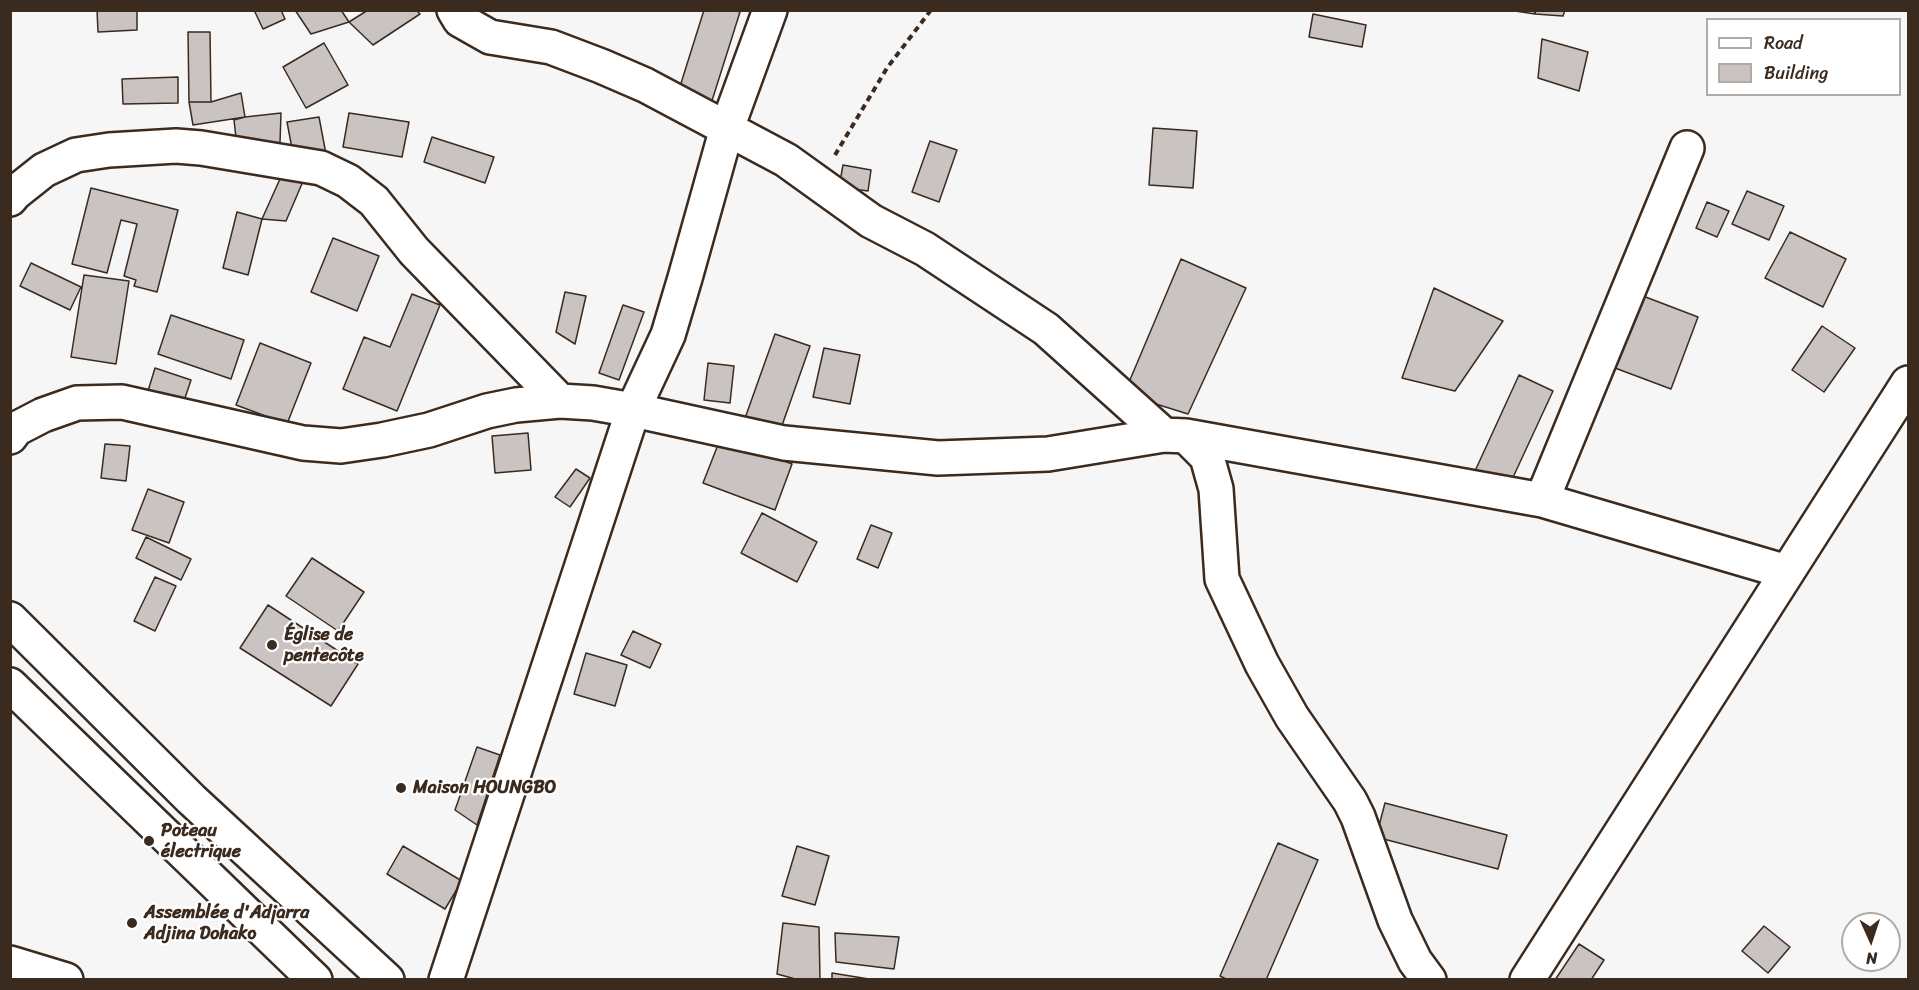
<!DOCTYPE html>
<html>
<head>
<meta charset="utf-8">
<style>
  body { margin:0 }
  #map { position:relative; width:1919px; height:990px; overflow:hidden; background:#f7f6f6; font-family:Sriracha,sans-serif }
  canvas { display:block }
  .frame { position:absolute; inset:0; border:12px solid #3b2a1e; pointer-events:none }
  .legend { position:absolute; left:1706px; top:18px; width:195px; height:78px; box-sizing:border-box; background:#fff; border:2px solid #b1aaa5; margin:0; padding:8px 10px; list-style:none; font-size:18px; color:#3b2a1e }
  .legend li { display:flex; align-items:center; gap:12px; height:30px }
  .legend b { width:30px; border:2px solid #b1aaa5 }
  .north { position:absolute; left:1841px; top:912px; width:60px; height:60px; box-sizing:border-box; background:#fff; border:2px solid #b1aaa5; border-radius:50%; rotate:177deg; font-size:16px; font-weight:700; line-height:24px; text-align:center; color:#3b2a1e }
  .north::after { content:''; display:block; margin:auto; width:21px; height:27px; background:#3b2a1e; clip-path:polygon(50% 0,100% 100%,50% 72%,0 100%) }
</style>
</head>
<body>
<div id="map">
<canvas width="1919" height="990"></canvas>
<div class="frame"></div>
<ul class="legend">
<li><b style="height:8px;background:#fff"></b>Road</li>
<li><b style="height:16px;background:#c9c3c1"></b>Building</li>
</ul>
<div class="north">N</div>
</div>
<script>
const ctx = document.querySelector('canvas').getContext('2d');
ctx.lineJoin = 'round';
function fill(path, color) {
  ctx.fillStyle = color;
  ctx.fill(path, 'evenodd');
}
function trace(path, color, width, dash) {
  ctx.strokeStyle = color;
  ctx.lineWidth = width;
  ctx.lineCap = dash ? 'butt' : 'round';
  ctx.setLineDash(dash || []);
  ctx.stroke(path);
}
function drawText(font, color, halo, rows, align = 'center') {
  ctx.font = font + ' Sriracha,sans-serif';
  ctx.lineWidth = 4.5;
  ctx.setLineDash([]);
  ctx.textBaseline = 'middle';
  ctx.strokeStyle = halo;
  ctx.fillStyle = color;
  for (const [text, x, y, turn = 0] of rows) {
    ctx.save();
    ctx.translate(x, y);
    ctx.rotate((+turn || 0) * Math.PI / 180);
    ctx.textAlign = isNaN(turn) ? turn : align;
    if (halo) ctx.strokeText(text, 0, 0);
    ctx.fillText(text, 0, 0);
    ctx.restore();
  }
}
const building = new Path2D(`
  M97 10H137V30L98 32Z
  M254 10H281L285 19 263 29Z
  M295 10H341L349 22 311 34Z
  M368 10H416L420 14 373 45 349 22Z
  M704 10H734L740 12 710 107 677 96Z
  M1508 10H1534L1535 14Z
  M1536 10H1565L1563 16 1535 14Z
  M1313 14 1366 25 1362 47 1309 37Z
  M188 32H210L211 102H189Z
  M1542 39 1588 52 1579 91 1538 78Z
  M324 43 348 85 306 108 283 67Z
  M178 77V103L123 104 122 79Z
  M241 93 245 117 193 125 189 102H211Z
  M281 113 280 143 236 138 234 120 245 117Z
  M349 113 409 122 402 157 343 147Z
  M319 117 326 154 294 159 287 122Z
  M1153 128 1197 131 1193 188 1149 185Z
  M432 137 494 157 485 183 424 162Z
  M930 141 957 150 939 202 912 192Z
  M843 165 871 170 868 191 839 187Z
  M284 170 304 179 286 221 262 219Z
  M91 188 178 210 157 292 134 286 136 280 124 276 137 224 121 220 107 273 72 264Z
  M1747 191 1784 206 1769 240 1732 224Z
  M1707 202 1729 211 1717 237 1696 228Z
  M237 212 262 219 248 275 223 268Z
  M1790 232 1846 259 1823 307 1765 278Z
  M333 238 379 256 357 311 311 292Z
  M1181 259 1246 288 1188 414 1124 394Z
  M31 263 81 287 70 310 20 286Z
  M84 275 129 281 116 364 71 357Z
  M1434 288 1503 321 1455 391 1402 378Z
  M565 292 586 296 575 344 556 332Z
  M412 294 440 305 397 411 343 389 364 337 390 347Z
  M1643 296 1698 317 1671 389 1615 368Z
  M623 305 644 312 619 380 599 373Z
  M171 315 244 340 231 379 158 354Z
  M1822 326 1855 348 1824 392 1792 370Z
  M775 334 810 346 779 434 744 421Z
  M260 343 311 363 287 424 236 405Z
  M824 348 860 355 850 404 813 397Z
  M708 363 734 366 730 403 704 400Z
  M155 368 191 380 183 404 148 391Z
  M1519 375 1553 391 1509 486 1475 471Z
  M528 433 531 470 495 473 492 436Z
  M721 437 792 464 775 510 703 483Z
  M105 444 130 446 126 481 101 478Z
  M576 469 590 478 570 507 555 497Z
  M148 489 184 502 169 543 132 530Z
  M762 513 817 542 797 582 741 553Z
  M871 525 892 533 878 568 857 559Z
  M146 537 191 559 181 580 136 558Z
  M312 558 364 592 338 631 286 596Z
  M155 577 176 586 155 631 134 621Z
  M268 605 358 664 331 706 240 648Z
  M633 631 661 644 650 668 621 655Z
  M586 653 627 665 615 706 574 694Z
  M477 747 500 755 477 825 455 810Z
  M1385 803 1507 835 1498 869 1376 837Z
  M1278 843 1318 860 1266 980H1228L1220 976Z
  M403 846 462 881 445 909 387 874Z
  M797 846 829 856 815 905 782 896Z
  M783 923 819 927 820 980H799L777 974Z
  M1764 926 1790 947 1768 973 1742 951Z
  M835 933 899 937 894 969 836 962Z
  M1579 944 1604 960 1591 980H1555Z
  M832 973 875 980H832Z`);
const path = new Path2D(`
  M835 155 887 68 931 10`);
const street = new Path2D(`
  M454 10 460 20 490 37 551 47 601 66 645 85 786 160 871 221 925 249 1046 329 1164 435
  M10 199 15 193 44 170 76 155 109 150 176 146 201 148 321 168 348 181 374 201 414 251 560 401
  M1186 436 1207 457 1216 489 1222 579 1262 664 1292 717 1350 801 1358 817 1395 920 1415 961 1429 980
  M10 437 16 429 43 415 77 403 122 402 303 443 341 446 382 440 429 430 487 411 516 405 560 401 593 403 633 410 784 443 938 458 1048 454 1164 435 1186 436 1542 500 1787 572
  M1542 500 1687 148
  M10 963 66 980
  M446 980 633 410 668 335 685 278 727 128 770 10
  M1527 980 1908 383`);
const primary = new Path2D(`
  M10 619 191 799 387 980
  M10 685 315 980`);
const markers = [
  [272,645,6,"#3b2a1e"],
  [401,788,6,"#3b2a1e"],
  [149,841,6,"#3b2a1e"],
  [132,923,6,"#3b2a1e"]
];
const poiNames = [
  ["Église de",284,635],
  ["pentecôte",284,656],
  ["Maison HOUNGBO",413,788],
  ["Poteau",161,831],
  ["électrique",161,852],
  ["Assemblée d'Adjarra",144,913],
  ["Adjina Dohako",144,934]
];
fill(building, '#c9c3c1');
trace(building, '#3b2a1e', 1.5);
trace(street, '#3b2a1e', 38);
trace(primary, '#3b2a1e', 38);
trace(path, '#3b2a1e', 4, [6, 4.5]);
trace(street, '#fff', 33);
trace(primary, '#fff', 33);
for (const [x, y, r, color] of markers) {
  const dot = new Path2D();
  dot.arc(x, y, r, 0, 2 * Math.PI);
  ctx.fillStyle = color;
  ctx.fill(dot);
  trace(dot, '#fff', 2);
}
drawText('bold 18px', '#3b2a1e', '#fff', poiNames, 'left');
</script>
</body>
</html>
